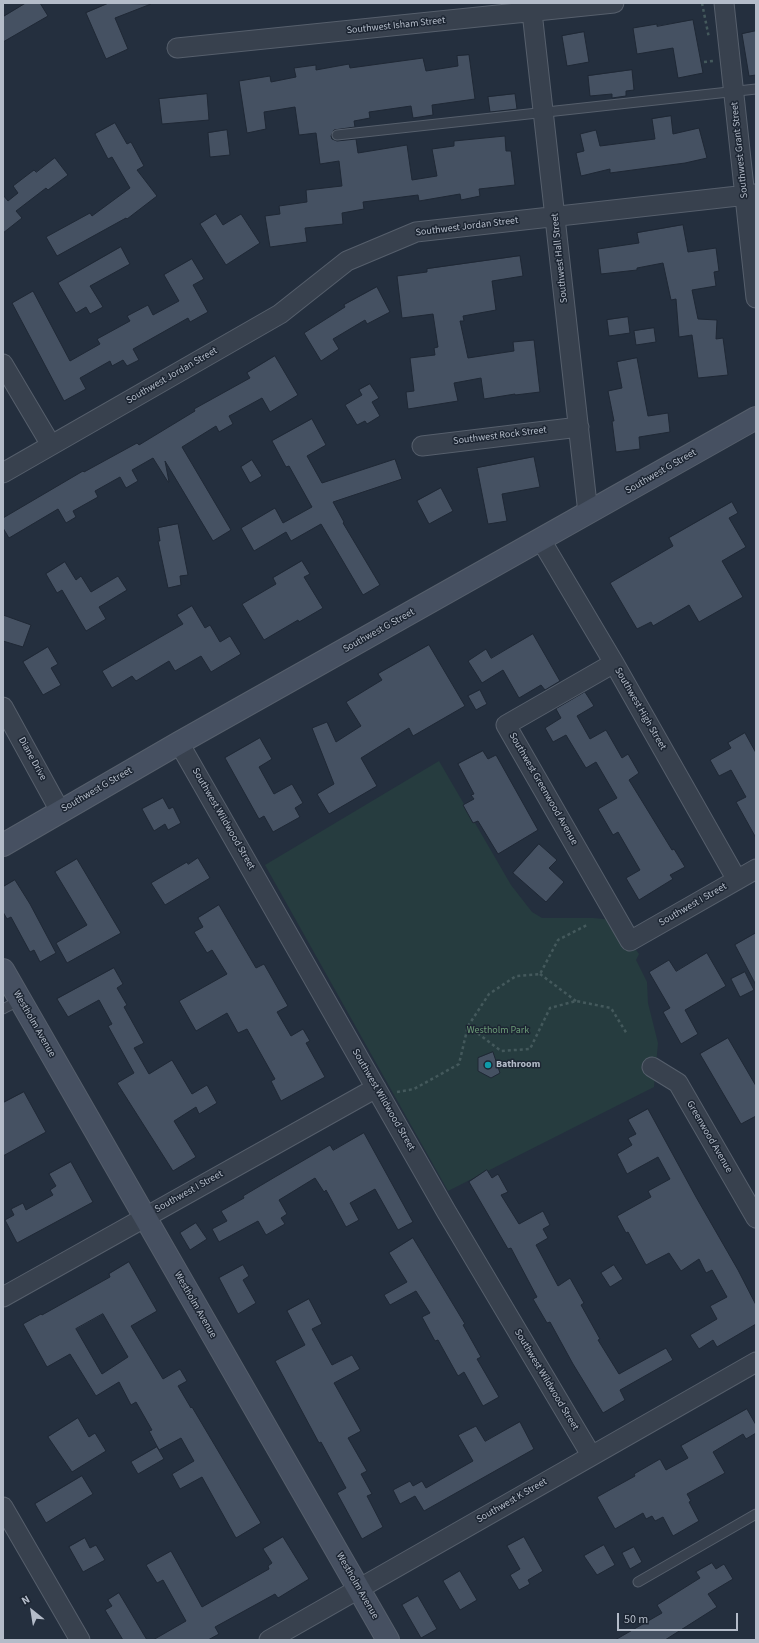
<!DOCTYPE html>
<html>
<head>
<meta charset="utf-8">
<style>
  body { margin:0 }
  #map { position:relative; width:759px; height:1643px; overflow:hidden; background:#242f3e; font-family:"Source Sans 3",sans-serif }
  canvas { display:block }
  .frame { position:absolute; inset:0; border:4px solid #b4bcc9; pointer-events:none }
  .north { position:absolute; left:12px; top:1591px; width:40px; height:40px; -webkit-text-stroke:3px #1d2633; paint-order:stroke; rotate:330deg; font-size:11px; font-weight:700; line-height:16px; text-align:center; color:#b4bcc9 }
  .north::after { content:''; display:block; margin:auto; width:14px; height:18px; background:#b4bcc9; clip-path:polygon(50% 0,100% 100%,50% 72%,0 100%) }
  .scale { position:absolute; left:617px; top:1613px; width:121px; height:18px; box-sizing:border-box; border:2px solid #b4bcc9; border-top:0; padding-left:5px; font-size:12px; line-height:14px; white-space:nowrap; color:#b4bcc9; -webkit-text-stroke:3px #1d2633; paint-order:stroke }
</style>
</head>
<body>
<div id="map">
<canvas width="759" height="1643"></canvas>
<div class="frame"></div>
<div class="north">N</div>
<div class="scale">50 m</div>
</div>
<script>
const ctx = document.querySelector('canvas').getContext('2d');
ctx.lineJoin = 'round';
function fill(path, color) {
  ctx.fillStyle = color;
  ctx.fill(path, 'evenodd');
}
function trace(path, color, width, dash) {
  ctx.strokeStyle = color;
  ctx.lineWidth = width;
  ctx.lineCap = dash ? 'butt' : 'round';
  ctx.setLineDash(dash || []);
  ctx.stroke(path);
}
function drawText(font, color, halo, rows, align = 'center') {
  ctx.font = font + ' "Source Sans 3",sans-serif';
  ctx.lineWidth = 3;
  ctx.setLineDash([]);
  ctx.textBaseline = 'middle';
  ctx.strokeStyle = halo;
  ctx.fillStyle = color;
  for (const [text, x, y, turn = 0] of rows) {
    ctx.save();
    ctx.translate(x, y);
    ctx.rotate((+turn || 0) * Math.PI / 180);
    ctx.textAlign = isNaN(turn) ? turn : align;
    if (halo) ctx.strokeText(text, 0, 0);
    ctx.fillText(text, 0, 0);
    ctx.restore();
  }
}
const green = new Path2D(`
  M439 761 511 885 532 912 542 918H593L614 920 639 954 636 960 647 982 648 1003 658 1043 654 1087 448 1191 265 865Z`);
const building = new Path2D(`
  M26 3H40L48 16 3 42V17Z
  M109 3 151 4 115 18 128 49 106 59 86 13Z
  M693 20 703 73 678 78 673 48 637 54 633 28 657 24V26Z
  M756 31V75L749 76 742 34Z
  M584 32 589 62 567 66 562 36Z
  M469 55 475 99 432 105 433 115 413 118 411 106 369 112 370 118 354 121 355 127 334 130 331 136 332 139 337 141 356 139 358 153 407 145 412 180 437 176 432 149 454 146V141L505 136 506 151H511L515 185 479 189 480 196 461 200 460 194 419 201 418 195 363 202 364 209 342 213 343 224 305 228 307 242 270 247 265 216 280 214 279 206 307 202 306 190 342 186 339 161 320 164 316 133 299 135 295 107 264 112 266 129 247 133 239 81 270 76 271 82 296 77 294 68 316 65V70L349 64 350 68 423 58 426 71 458 66 457 56Z
  M632 70 634 90 626 91V96L612 98V94L590 96 588 76Z
  M207 94 209 120 162 124 159 99Z
  M515 94 517 109 490 112 488 97Z
  M671 116 673 134 699 128 707 158 685 163 610 173V169L581 176 576 153 584 151 580 134 596 130 600 146 655 139 652 119Z
  M115 123 127 144 131 142 144 166 137 170 157 196 127 219 126 218 57 256 46 237 90 213 92 216 130 188 112 157 108 159 95 134Z
  M227 130 230 155 210 157 208 133Z
  M55 158 68 175 48 190 46 188 16 211 22 218 3 233V195L8 201 18 193 13 186 34 170 36 172Z
  M216 214 223 225 241 214 260 243 226 265 200 224Z
  M683 225 688 252 716 248 719 271 714 272 716 286 692 290 698 319 717 320 716 339 723 338 728 375 698 378 692 335 679 337 676 299 671 300 663 263 637 268V270L601 274 598 249 639 243 637 233Z
  M121 247 130 264 90 286 103 307 90 314 86 307 76 313 58 283Z
  M520 256 523 276 492 281 496 310 463 316 464 321H460L468 358 514 351 513 342 534 340 540 392 515 395V394L484 399 481 378 454 383 458 401 408 409 406 392 414 391 410 358 435 355 434 348 438 347 433 314 402 318 397 276 427 272V269Z
  M192 259 204 279 193 285 208 312 190 322 188 318 133 349 139 360 127 366 123 360 112 366 110 361 80 378 86 389 64 401 12 303 33 291 70 361 100 344 97 339 130 321 127 316 148 305 153 315 179 301 164 275Z
  M377 287 390 312 367 324 365 320 333 339 339 349 321 361 304 333 345 307 344 305Z
  M628 317 630 333 609 336 607 320Z
  M654 328 656 342 636 345 634 331Z
  M275 356 298 395 270 412 262 398 229 416 233 424 219 432 216 426 182 447 231 530 213 541 165 461 169 482H168L153 458 132 470 138 481 126 488 120 477 95 491 98 497 73 511 76 517 66 523 58 509 9 538 3 528V518L83 471 84 472 137 443 139 445 195 411 194 409 250 378 247 373Z
  M637 358 648 416 668 413 670 432 639 437 640 449 616 452 612 421H614L608 391 622 388 617 362Z
  M370 384 379 398 372 402 380 416 367 424 365 421 357 425 345 405 362 395 359 390Z
  M312 419 326 445 307 456 322 483 395 459 402 479 333 502 344 522 343 523 380 585 363 595 321 524 291 541 286 532 254 551 241 528 275 508 283 523 312 507 289 466 286 467 272 441Z
  M534 457 540 487 502 494 507 521 488 524 477 468Z
  M252 460 262 476 250 483 241 467Z
  M441 488 453 511 429 524 417 501Z
  M732 502 738 513 729 518 746 547 722 561 743 597 699 622 689 605 653 626 651 622 637 629 610 583 673 546 669 538Z
  M178 524 188 575 180 576 181 585 168 588 158 541H160L158 528Z
  M302 561 310 574 304 577 323 608 299 622 298 620 264 640 242 604 276 584 273 578Z
  M65 562 76 580 81 576 91 592 118 576 127 590 99 607 106 619 86 631 62 590 57 593 46 574Z
  M192 606 205 628 210 625 220 642 230 636 241 654 211 672 201 656 175 671 169 661 136 681 132 676 112 688 102 671 183 624 177 615Z
  M3 615 31 625 23 647 3 641Z
  M533 634 560 681 545 690 541 685 519 698 503 670 482 683 468 661 486 649 491 658Z
  M429 645 465 706 413 736 409 728 361 758 377 786 329 814 317 794 334 784 312 728 327 722 336 742 361 726 346 702 382 680 378 674Z
  M48 647 58 664 51 668 61 685 43 695 23 662Z
  M480 690 487 704 476 710 468 696Z
  M585 692 594 706 577 716 590 739 606 730 622 758 628 754 639 773 629 780 672 850 674 849 685 867 670 875 673 879 639 900 626 878 640 870 618 832 613 835 598 809 617 798 596 762 586 768 566 735 553 742 545 728 561 718 556 709Z
  M745 733 756 753V838L736 802 746 797 731 770 719 776 710 760 731 748 728 743Z
  M260 738 272 759 259 767 274 794 292 784 303 803 295 808 300 817 273 832 264 816 259 819 225 758Z
  M483 751 488 759 496 755 538 830 498 854 478 821 473 823 463 805 474 799 471 795 474 794 458 764Z
  M163 798 169 809 173 807 181 823 168 830 165 824 154 831 142 809Z
  M539 844 557 860 549 868 564 882 546 902 513 873Z
  M198 858 210 878 165 905 151 883 187 862 188 864Z
  M77 859 121 933 67 963 56 943 87 925 55 872Z
  M15 880 30 904 56 953 40 962 34 950 30 952 11 917 7 919 3 912V887Z
  M219 905 256 968 264 964 288 1006 277 1012 291 1036 303 1029 310 1041 306 1043 325 1077 281 1101 271 1081 275 1079 247 1029 238 1033 227 1013 196 1031 179 1001 227 974 212 950 207 953 194 932 203 927 198 918Z
  M756 933V985L735 945Z
  M707 953 726 986 685 1010 698 1034 681 1044 663 1012 670 1008 649 972 669 960 676 971Z
  M114 968 123 984 117 988 127 1005 124 1007 144 1043 134 1048 149 1074 172 1060 192 1094 207 1085 217 1103 199 1114 196 1107 174 1121 196 1157 173 1171 117 1083 134 1073 108 1026 112 1024 99 1000 68 1017 57 999Z
  M745 972 754 990 740 997 731 979Z
  M728 1038 756 1086V1116L741 1124 700 1054Z
  M493 1052 500 1073 491 1078 478 1071V1058Z
  M24 1092 46 1132 3 1156V1103Z
  M648 1109 696 1197 738 1270 756 1305V1324L717 1347 713 1340 699 1349 690 1335 717 1319 710 1306 727 1297 712 1270 706 1273 699 1259 681 1271 669 1253 646 1265 628 1232 626 1233 617 1216 651 1197 648 1191 670 1179 658 1157 627 1174 617 1154 632 1145 628 1138 636 1134 628 1120Z
  M364 1133 413 1222 398 1230 375 1189 350 1203 359 1220 346 1227 326 1190 324 1192 315 1178 279 1200 287 1214 281 1218 285 1224 266 1235 258 1221 219 1242 212 1229 227 1221 221 1211 244 1198 243 1196 275 1177 330 1145 333 1150Z
  M71 1162 93 1202 17 1243 5 1220 14 1215 11 1209 23 1203 26 1210 53 1195 50 1190 56 1186 49 1174Z
  M487 1170 492 1178 498 1174 508 1192 501 1195 519 1224 543 1211 550 1225 543 1229 548 1238 536 1245 558 1286 570 1278 584 1303 581 1305 600 1339 598 1340 619 1374 666 1348 673 1360 620 1390 625 1400 603 1413 573 1364 550 1322 547 1323 533 1299 537 1297 511 1248 508 1249 469 1182Z
  M196 1223 207 1239 190 1250 180 1233Z
  M413 1238 465 1324 463 1325 481 1357 477 1359 499 1397 483 1406 464 1372 458 1376 438 1340 435 1341 422 1317 430 1313 416 1291 390 1305 384 1295 407 1282 389 1253Z
  M129 1262 157 1311 131 1326 163 1379 180 1369 187 1381 178 1386 191 1408 192 1407 261 1523 236 1538 202 1477 180 1489 172 1474 194 1461 181 1438 159 1450 149 1431 152 1430 136 1402 131 1405 119 1382 96 1396 70 1354 47 1367 23 1324 41 1314 42 1315 110 1277 109 1274ZM103 1314 128 1357 102 1374 76 1329Z
  M243 1265 249 1276 243 1280 256 1303 238 1314 219 1278Z
  M614 1265 623 1279 610 1287 601 1273Z
  M309 1299 322 1324 312 1329 332 1365 352 1355 360 1369 334 1383 361 1431 348 1438 367 1471 361 1474 372 1494 367 1496 383 1527 362 1539 337 1493 346 1488 321 1442 319 1443 275 1361 305 1345 287 1311Z
  M747 1409 756 1425V1433L746 1439 743 1434 713 1452 725 1473 687 1494 691 1501 689 1502 699 1521 673 1536 663 1517 655 1521 652 1516 646 1519 643 1513 615 1529 597 1497 635 1476 634 1474 660 1459 666 1470 688 1458 681 1446Z
  M78 1418 89 1437 95 1433 106 1451 72 1472 48 1437Z
  M520 1422 534 1449 424 1511 415 1496 400 1504 393 1490 410 1481 413 1486 422 1481 426 1488 473 1461 458 1435 476 1426 485 1441Z
  M157 1447 164 1459 138 1474 131 1462Z
  M82 1476 93 1494 46 1523 35 1504Z
  M283 1537 309 1579 278 1598 275 1594 215 1627 219 1634 208 1640H153L186 1621 163 1580 157 1583 146 1565 171 1551 202 1607 269 1569 268 1566 272 1563 263 1549Z
  M524 1537 543 1571 528 1580 530 1584 519 1590 510 1575 520 1569 507 1546Z
  M85 1538 90 1548 96 1545 105 1560 83 1572 69 1547Z
  M604 1545 615 1565 597 1575 584 1556Z
  M634 1547 642 1562 630 1569 622 1553Z
  M712 1563 716 1569 724 1564 733 1579 708 1594 717 1607 665 1640H615L662 1613 657 1605 700 1578 696 1572Z
  M460 1571 477 1600 460 1610 443 1581Z
  M119 1593 147 1640H123L105 1610 112 1606 108 1600Z
  M418 1596 437 1629 421 1638 402 1605Z`);
const path = new Path2D(`
  M702 3 709 38
  M704 62 713 61
  M540 974 576 1001
  M468 1026 489 994 516 976 540 974 558 940 587 925
  M397 1092 414 1089 459 1064 468 1026 501 1051 530 1049 550 1008 576 1001 611 1008 627 1034`);
const lane = new Path2D(`
  M337 135 756 89
  M3 1009 20 1000
  M638 1582 756 1514`);
const street = new Path2D(`
  M531 3 588 513
  M724 3 756 298
  M177 48 614 3
  M3 364 51 445
  M422 446 579 427
  M3 473 280 314 347 261 416 232 756 194
  M541 540 614 663 737 880
  M614 663 506 725 630 941 756 869
  M3 707 60 811
  M179 743 446 1211 591 1455
  M652 1067 678 1083 756 1218
  M3 1297 376 1088
  M3 1507 80 1640
  M269 1640 756 1362`);
const secondary = new Path2D(`
  M3 845 179 743 756 418
  M3 970 388 1640`);
const markers = [
  [488,1065,4,"#0f9aa8"]
];
const streetNames = [
  ["Southwest Isham Street",396,26,-6],
  ["Southwest Grant Street",740,150,-96],
  ["Southwest Jordan Street",467,227,-7],
  ["Southwest Hall Street",560,258,-96],
  ["Southwest Jordan Street",172,376,-30],
  ["Southwest Rock Street",500,436,-7],
  ["Southwest G Street",661,472,-30],
  ["Southwest G Street",379,631,-29],
  ["Southwest High Street",640,709,60],
  ["Diane Drive",32,759,61],
  ["Southwest Greenwood Avenue",543,789,60],
  ["Southwest G Street",97,790,-30],
  ["Southwest Wildwood Street",223,819,60],
  ["Southwest I Street",693,905,-30],
  ["Westholm Avenue",34,1024,60],
  ["Southwest Wildwood Street",383,1100,60],
  ["Greenwood Avenue",709,1137,60],
  ["Southwest I Street",189,1192,-29],
  ["Westholm Avenue",195,1305,60],
  ["Southwest Wildwood Street",546,1380,59],
  ["Southwest K Street",512,1501,-30],
  ["Westholm Avenue",357,1586,60]
];
const parkNames = [
  ["Westholm Park",498,1031]
];
const poiNames = [
  ["Bathroom",496,1065]
];
fill(green, '#263c3f');
fill(building, '#455162');
trace(building, '#1f2835', 1);
trace(lane, '#565f6c', 11);
trace(street, '#565f6c', 21);
trace(secondary, '#565f6c', 24);
trace(path, '#44595c', 2.5, [3, 3]);
trace(lane, '#38414e', 9);
trace(street, '#38414e', 19);
trace(secondary, '#465061', 22);
for (const [x, y, r, color] of markers) {
  const dot = new Path2D();
  dot.arc(x, y, r, 0, 2 * Math.PI);
  ctx.fillStyle = color;
  ctx.fill(dot);
  trace(dot, '#1d2633', 1.5);
}
drawText('10px', '#b4bcc9', '#1d2633', streetNames);
drawText('10px', '#6b9a76', '#1d2633', parkNames);
drawText('bold 10px', '#b4bcc9', '#1d2633', poiNames, 'left');
</script>
</body>
</html>
